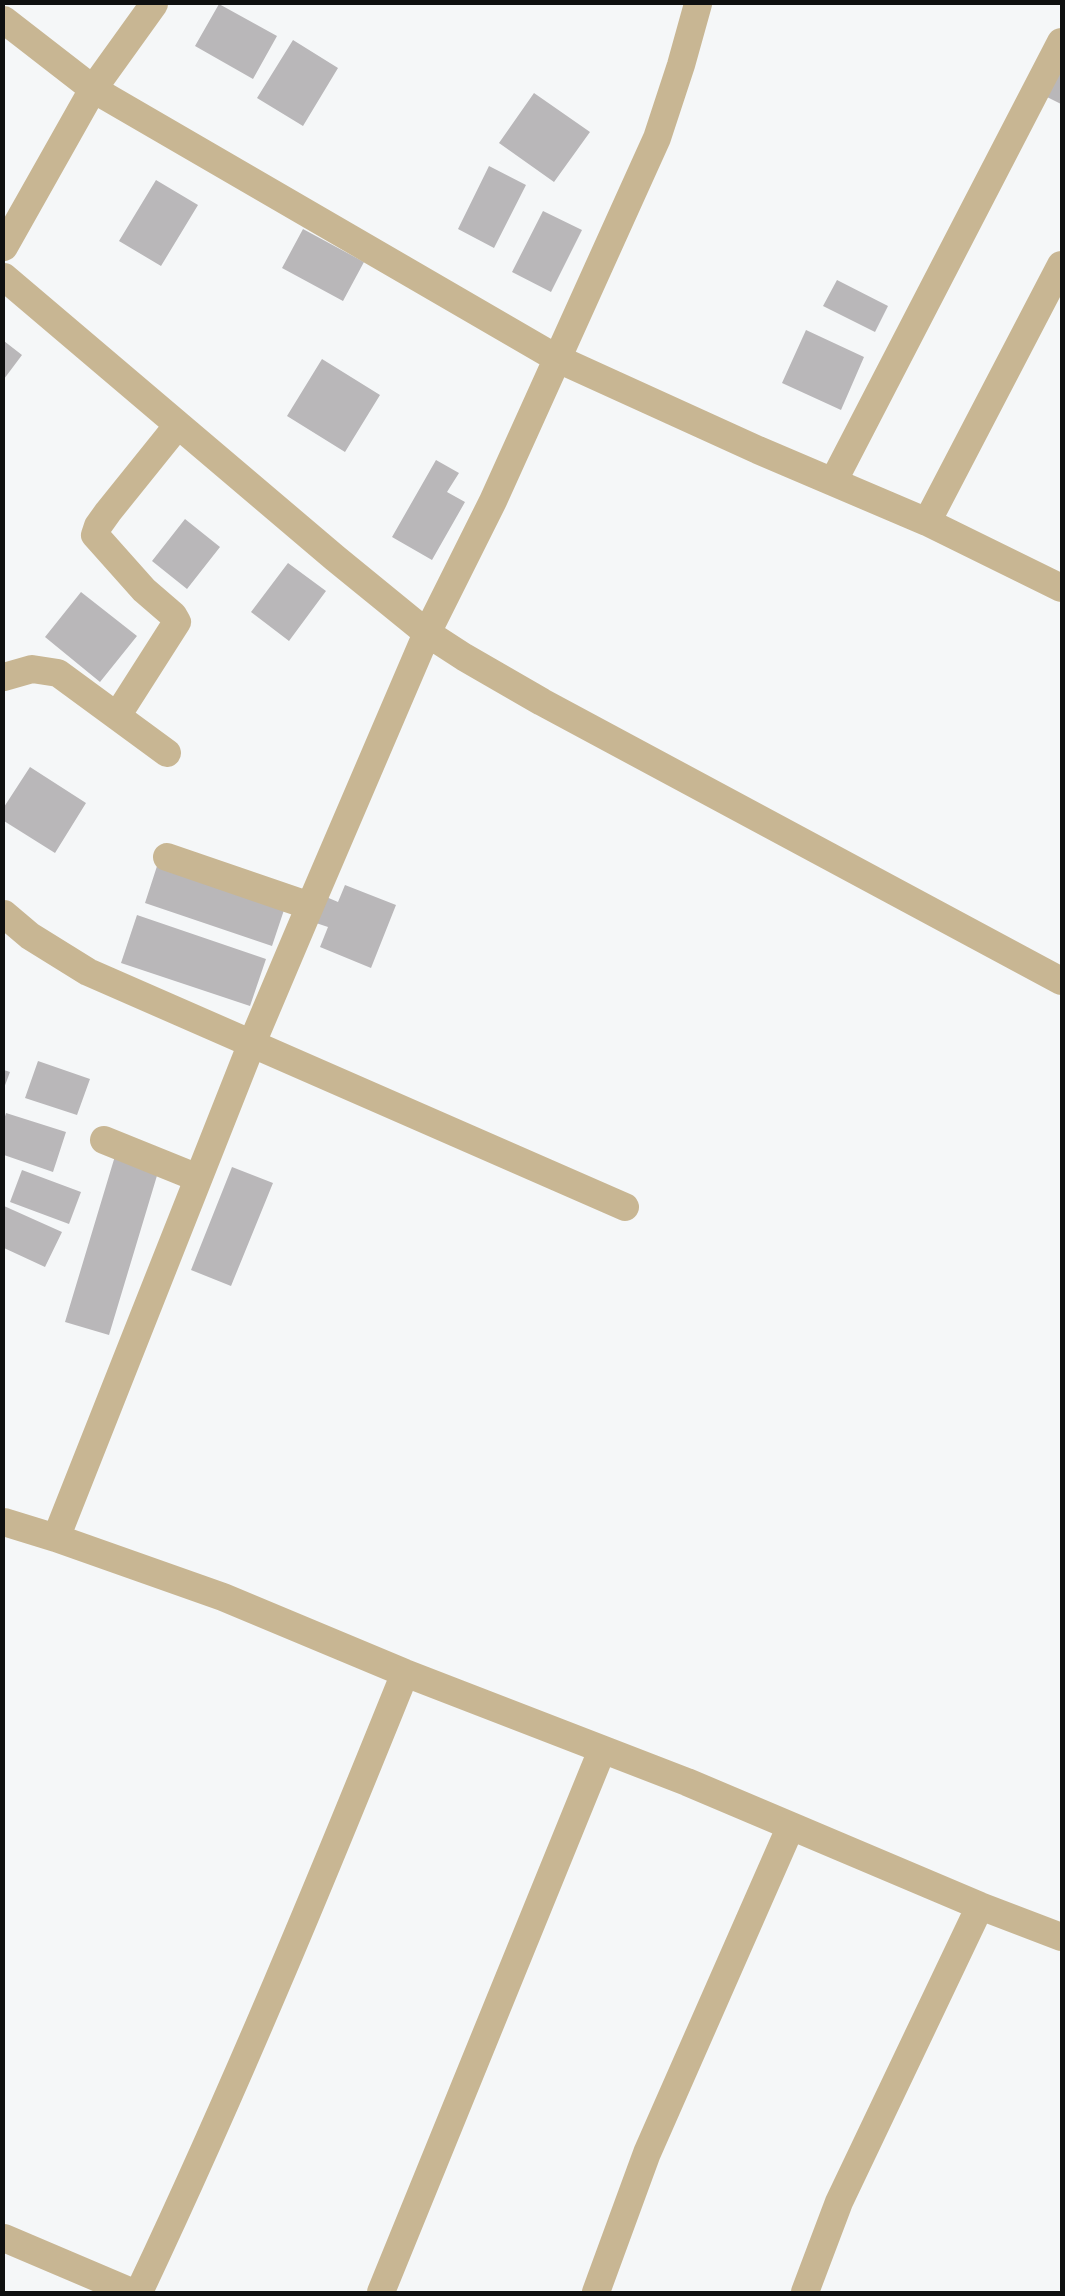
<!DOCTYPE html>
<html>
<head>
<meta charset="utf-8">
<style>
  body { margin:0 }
  #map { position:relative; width:1065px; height:2296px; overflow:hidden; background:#f5f7f8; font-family:Signika,sans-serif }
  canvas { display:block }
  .frame { position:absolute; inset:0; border:5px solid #0f1010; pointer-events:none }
</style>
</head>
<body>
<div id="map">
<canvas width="1065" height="2296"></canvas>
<div class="frame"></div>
</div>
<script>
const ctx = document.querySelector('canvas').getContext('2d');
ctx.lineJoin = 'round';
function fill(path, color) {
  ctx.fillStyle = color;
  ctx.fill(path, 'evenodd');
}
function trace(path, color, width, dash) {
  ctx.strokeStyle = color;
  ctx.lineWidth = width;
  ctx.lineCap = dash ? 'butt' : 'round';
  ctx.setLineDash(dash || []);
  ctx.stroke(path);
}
const building = new Path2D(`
  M219 4 277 36 253 79 195 46Z
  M293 40 338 68 303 126 257 98Z
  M1061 48V104L1037 92Z
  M534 93 590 132 554 182 499 143Z
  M489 166 526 185 494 248 458 229Z
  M156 180 198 205 161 266 119 241Z
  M543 211 582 230 551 292 512 272Z
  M303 229 364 262 343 301 282 268Z
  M837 280 888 306 875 332 823 306Z
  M806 330 864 357 841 410 782 383Z
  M4 341 22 355 4 379Z
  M322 359 380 395 345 452 287 416Z
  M436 460 459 473 447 492 465 502 432 560 392 537Z
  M185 519 220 547 187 589 152 561Z
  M288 563 326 591 289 641 251 612Z
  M81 592 137 636 100 682 45 637Z
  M30 767 86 803 55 853 4 821V807Z
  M159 860 286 904 272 946 145 903Z
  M345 885 396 905 371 968 320 947 328 927 313 922 324 896 338 902Z
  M137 915 266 959 250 1006 121 963Z
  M38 1061 90 1079 77 1115 25 1098Z
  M4 1070 10 1072 4 1088Z
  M6 1113 66 1132 53 1172 4 1155V1120Z
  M115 1156 159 1169 109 1335 65 1322Z
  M232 1167 273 1183 231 1286 191 1270Z
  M22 1170 81 1192 69 1224 10 1202Z
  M4 1206 62 1232 45 1267 4 1248Z`);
const minor = new Path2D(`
  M4 20 93 89 558 359 758 450 927 522 1061 588
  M4 247 93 89 154 4
  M4 277 335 558 427 633 464 657 542 702 1061 981
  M833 482 1061 42
  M927 522 1061 265
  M4 677 32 669 58 673 167 753
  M117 716 177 622 173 615 144 590 95 535 98 526 108 512 178 425
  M167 857 310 906
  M4 914 30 936 88 972 625 1207
  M104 1140 198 1178
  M4 1522 56 1538 223 1597 405 1673 687 1782 980 1906 1061 1937
  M56 1538 252 1043 310 906 427 633 493 501 657 138 681 65 698 4
  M4 2238 131 2292
  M139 2292C235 2089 321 1881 405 1673
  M381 2292 602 1750
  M596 2292 647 2153 790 1828
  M805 2292 839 2202 980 1906`);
fill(building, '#b9b7b9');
trace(minor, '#c8b693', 28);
</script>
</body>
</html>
